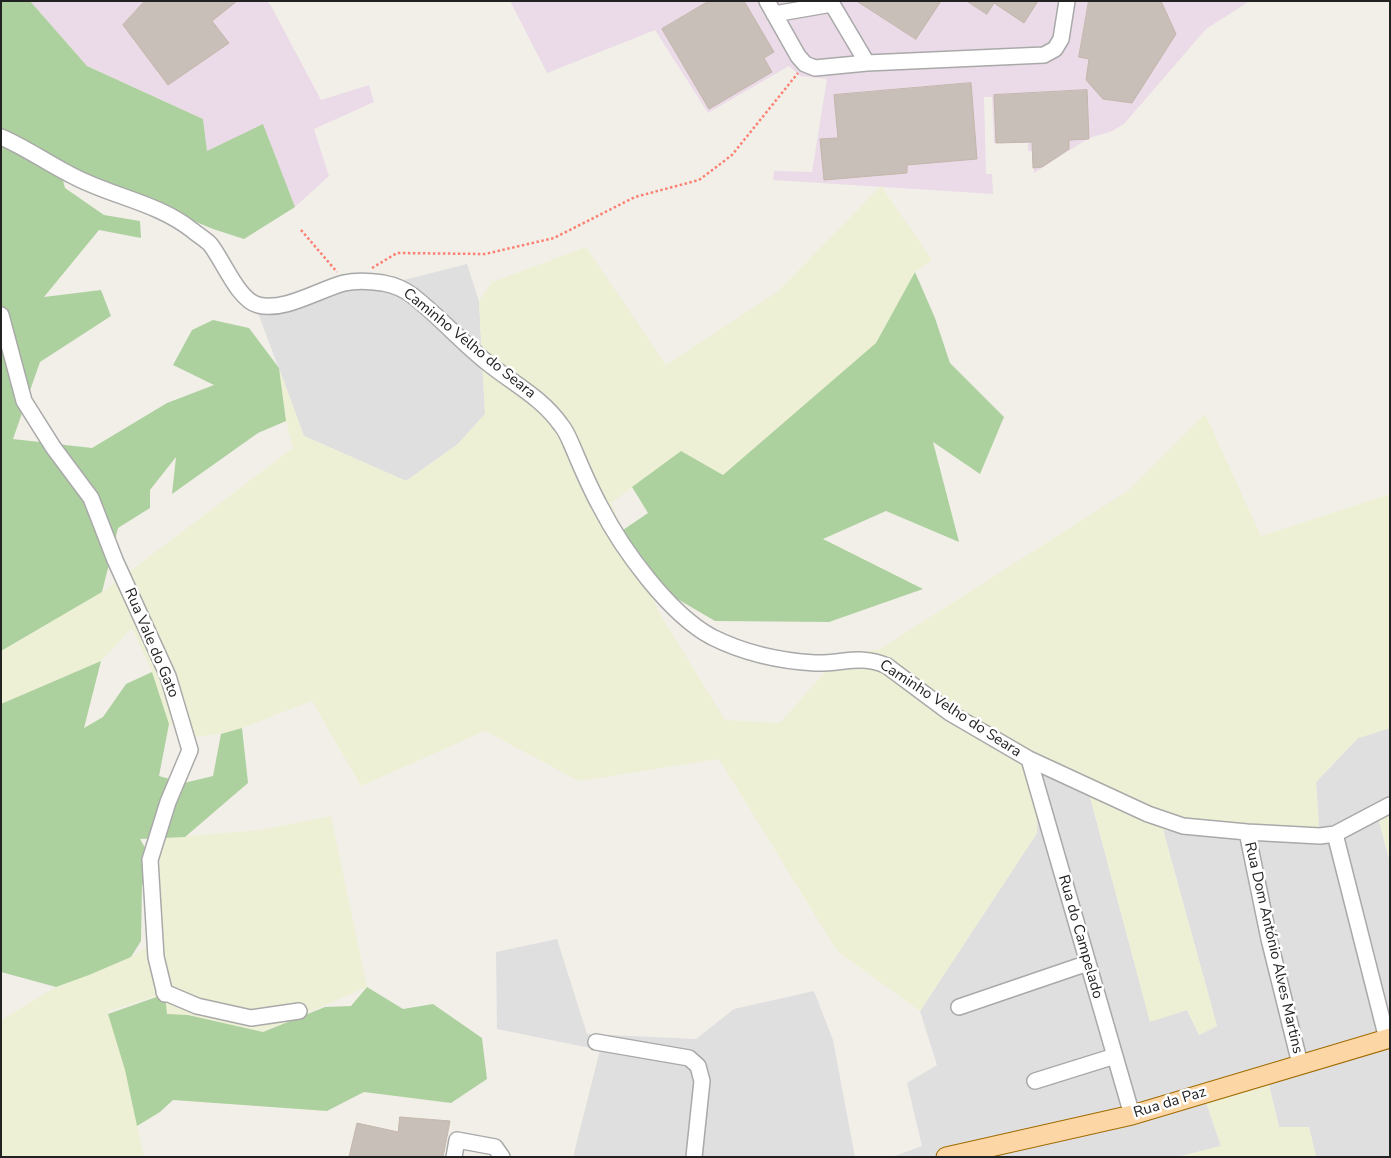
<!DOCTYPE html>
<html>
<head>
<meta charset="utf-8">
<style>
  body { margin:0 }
  #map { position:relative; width:1391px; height:1158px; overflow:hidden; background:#f2efe9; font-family:"Nunito Sans",sans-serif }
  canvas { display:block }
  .frame { position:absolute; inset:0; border:2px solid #222; pointer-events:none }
</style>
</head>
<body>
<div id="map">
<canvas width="1391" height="1158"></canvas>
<div class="frame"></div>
</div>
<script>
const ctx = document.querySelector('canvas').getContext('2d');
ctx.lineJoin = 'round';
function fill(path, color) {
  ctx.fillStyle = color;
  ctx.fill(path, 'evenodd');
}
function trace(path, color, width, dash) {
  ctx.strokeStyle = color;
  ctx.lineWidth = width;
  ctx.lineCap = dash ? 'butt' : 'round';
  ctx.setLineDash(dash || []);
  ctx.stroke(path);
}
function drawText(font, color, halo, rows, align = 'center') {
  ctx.font = font + ' "Nunito Sans",sans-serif';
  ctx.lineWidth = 5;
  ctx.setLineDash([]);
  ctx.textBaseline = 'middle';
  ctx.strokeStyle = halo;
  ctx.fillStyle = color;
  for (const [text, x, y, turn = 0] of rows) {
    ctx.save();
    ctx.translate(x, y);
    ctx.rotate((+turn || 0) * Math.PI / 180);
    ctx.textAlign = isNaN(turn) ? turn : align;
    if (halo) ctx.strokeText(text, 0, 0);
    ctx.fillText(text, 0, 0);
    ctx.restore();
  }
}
const residential = new Path2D(`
  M467 264 479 301 485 414 458 444 406 481 304 436 255 305 346 282 388 284Z
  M1390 728V813L1379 821 1390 862V1157H1316L1309 1128 1279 1127 1269 1085 1206 1102 1221 1146 1178 1157H892L922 1146 907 1083 937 1065 920 1011 1037 833 1038 767 1089 793 1150 1021 1187 1010 1199 1035 1217 1026 1163 830 1320 845 1316 782 1358 738Z
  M557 939 587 1034 696 1039 734 1009 814 991 833 1040 855 1157H573L600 1050 497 1029 496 952Z`);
const industrial = new Path2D(`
  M30 1H267L271 6 321 100 369 85 374 102 314 129 329 176 295 207 263 125 207 151 203 119 87 66Z
  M510 1H1250L1206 29 1124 124 1110 132 1089 138 1034 173V152L1028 151V143H994L992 97H984L986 174H992L993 194 773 180 774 171 812 172 827 79 800 76 789 66 708 113 655 30 547 73Z`);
const farmland = new Path2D(`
  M881 186 932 260 915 272 877 343 723 475 681 451 611 503 659 612 725 720 780 723 838 657 880 649 1129 490 1205 414 1261 536 1390 494V728L1358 738 1316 782 1320 845 1163 830 1217 1026 1199 1035 1187 1010 1150 1022 1089 793 1038 768 1037 833 920 1011 837 951 719 759 579 781 485 731 361 786 312 701 242 728 221 734 191 737 169 724 152 672 132 628 101 661 1 704V651L102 592 293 448 286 421 279 368 304 436 406 481 458 444 485 414 479 301 492 282 586 247 666 365 777 292Z
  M1390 813V862L1379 821Z
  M331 816 367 987 263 1032 188 1015 167 1014 164 994 108 1011 125 1070 144 1157H1V1020L56 987 89 975 131 957 158 940 154 893 164 838 260 830Z
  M1269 1085 1279 1127H1309L1316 1157H1178L1221 1146 1206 1102Z`);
const forest = new Path2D(`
  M1 1H30L87 66 203 119 207 151 263 124 295 207 244 239 213 229 59 165 65 188 104 215 140 221 141 238 99 230 44 297 101 290 111 316 40 362 13 439 92 448 167 403 214 385 173 365 192 330 213 320 249 328 279 368 286 421 258 433 172 494 176 457 150 490V508L118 528 102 592 1 651Z
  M915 272 935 318 950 363 1004 417 980 474 933 442 959 542 886 511 823 539 923 589 829 622 715 621 645 580 623 530 648 513 632 487 681 451 723 475 876 343Z
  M101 661 84 728 103 717 126 684 152 672 169 724 159 776 184 783 213 776 221 734 242 728 248 783 185 837 140 839 155 865 142 885 141 941 131 957 89 975 56 987 1 972V704Z
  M367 987 403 1009 433 1004 482 1038 487 1079 451 1103 364 1092 327 1111 173 1100 160 1112 137 1126 125 1070 108 1014 165 994 167 1014 188 1015 263 1032 325 1007 351 1006Z`);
const building = new Path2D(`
  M145 1H237L212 21 229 43 168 85 123 25Z
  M709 1H744L774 52 764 58 772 72 709 109 662 29Z
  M857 1H941L916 39Z
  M967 1H1038L1024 23 994 3 987 14Z
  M1089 1H1161L1176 34 1132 103 1103 99 1086 80 1089 59 1079 57Z
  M971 83 977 159 907 165V173L824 180 820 139 838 138 834 95Z
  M1087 90 1089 139 1069 140V149L1042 167 1033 168 1032 142 996 143 994 95Z
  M400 1117 450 1121 443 1157H349L357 1123 398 1132Z`);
const path = new Path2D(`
  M301 230 337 272
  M372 268 397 253 485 254 554 238 635 197 699 180 732 155 798 73`);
const minor = new Path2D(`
  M767 1 798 56 805 64 815 68 867 63 832 4
  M774 14 832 4
  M867 63 1044 55 1055 49 1061 39 1067 1
  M1 137C27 148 50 165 75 177 114 197 158 203 192 230 198 235 205 239 210 244 223 260 238 300 258 305 284 312 318 290 344 283 357 280 370 281 383 283 394 285 404 289 413 296 440 317 462 343 489 364 514 384 542 398 561 425 567 432 570 441 574 450 582 469 590 488 600 506 622 549 669 614 712 637 744 653 780 661 815 663 842 664 861 654 887 666L950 713 1029 759 1148 814 1183 826 1247 832 1320 836 1335 834 1390 805
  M1 315 24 401 53 447 91 498 115 560 168 676 190 750 168 802 150 860 156 957 165 994
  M1029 759 1132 1115
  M1247 832 1269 939 1300 1064
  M1335 834 1387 1039
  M164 992 197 1006 251 1018 299 1011
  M959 1007 1088 963
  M596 1042 689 1058 698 1066 702 1081 694 1157
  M1035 1081 1115 1056
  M454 1157 457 1140 495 1147 502 1157`);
const major = new Path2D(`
  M946 1157 1132 1115 1390 1038`);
const streetNames = [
  ["Caminho Velho do Seara",469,344,39],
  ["Rua Vale do Gato",151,643,67],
  ["Caminho Velho do Seara",950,709,33],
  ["Rua do Campelado",1080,937,74],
  ["Rua Dom António Alves Martins",1273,948,77],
  ["Rua da Paz",1170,1103,-17]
];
fill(residential, '#e0dfdf');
fill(industrial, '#ebdbe8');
fill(farmland, '#eef0d5');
fill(forest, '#add19e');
fill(building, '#c7bfb8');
trace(building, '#c4b6ab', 1);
trace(minor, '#a9a9a9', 18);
trace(major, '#a06b00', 21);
trace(path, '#fa8072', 2.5, [2.5, 2.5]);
trace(minor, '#fff', 15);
trace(major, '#fcd6a4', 19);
drawText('15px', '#222', '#fff', streetNames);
</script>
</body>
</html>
